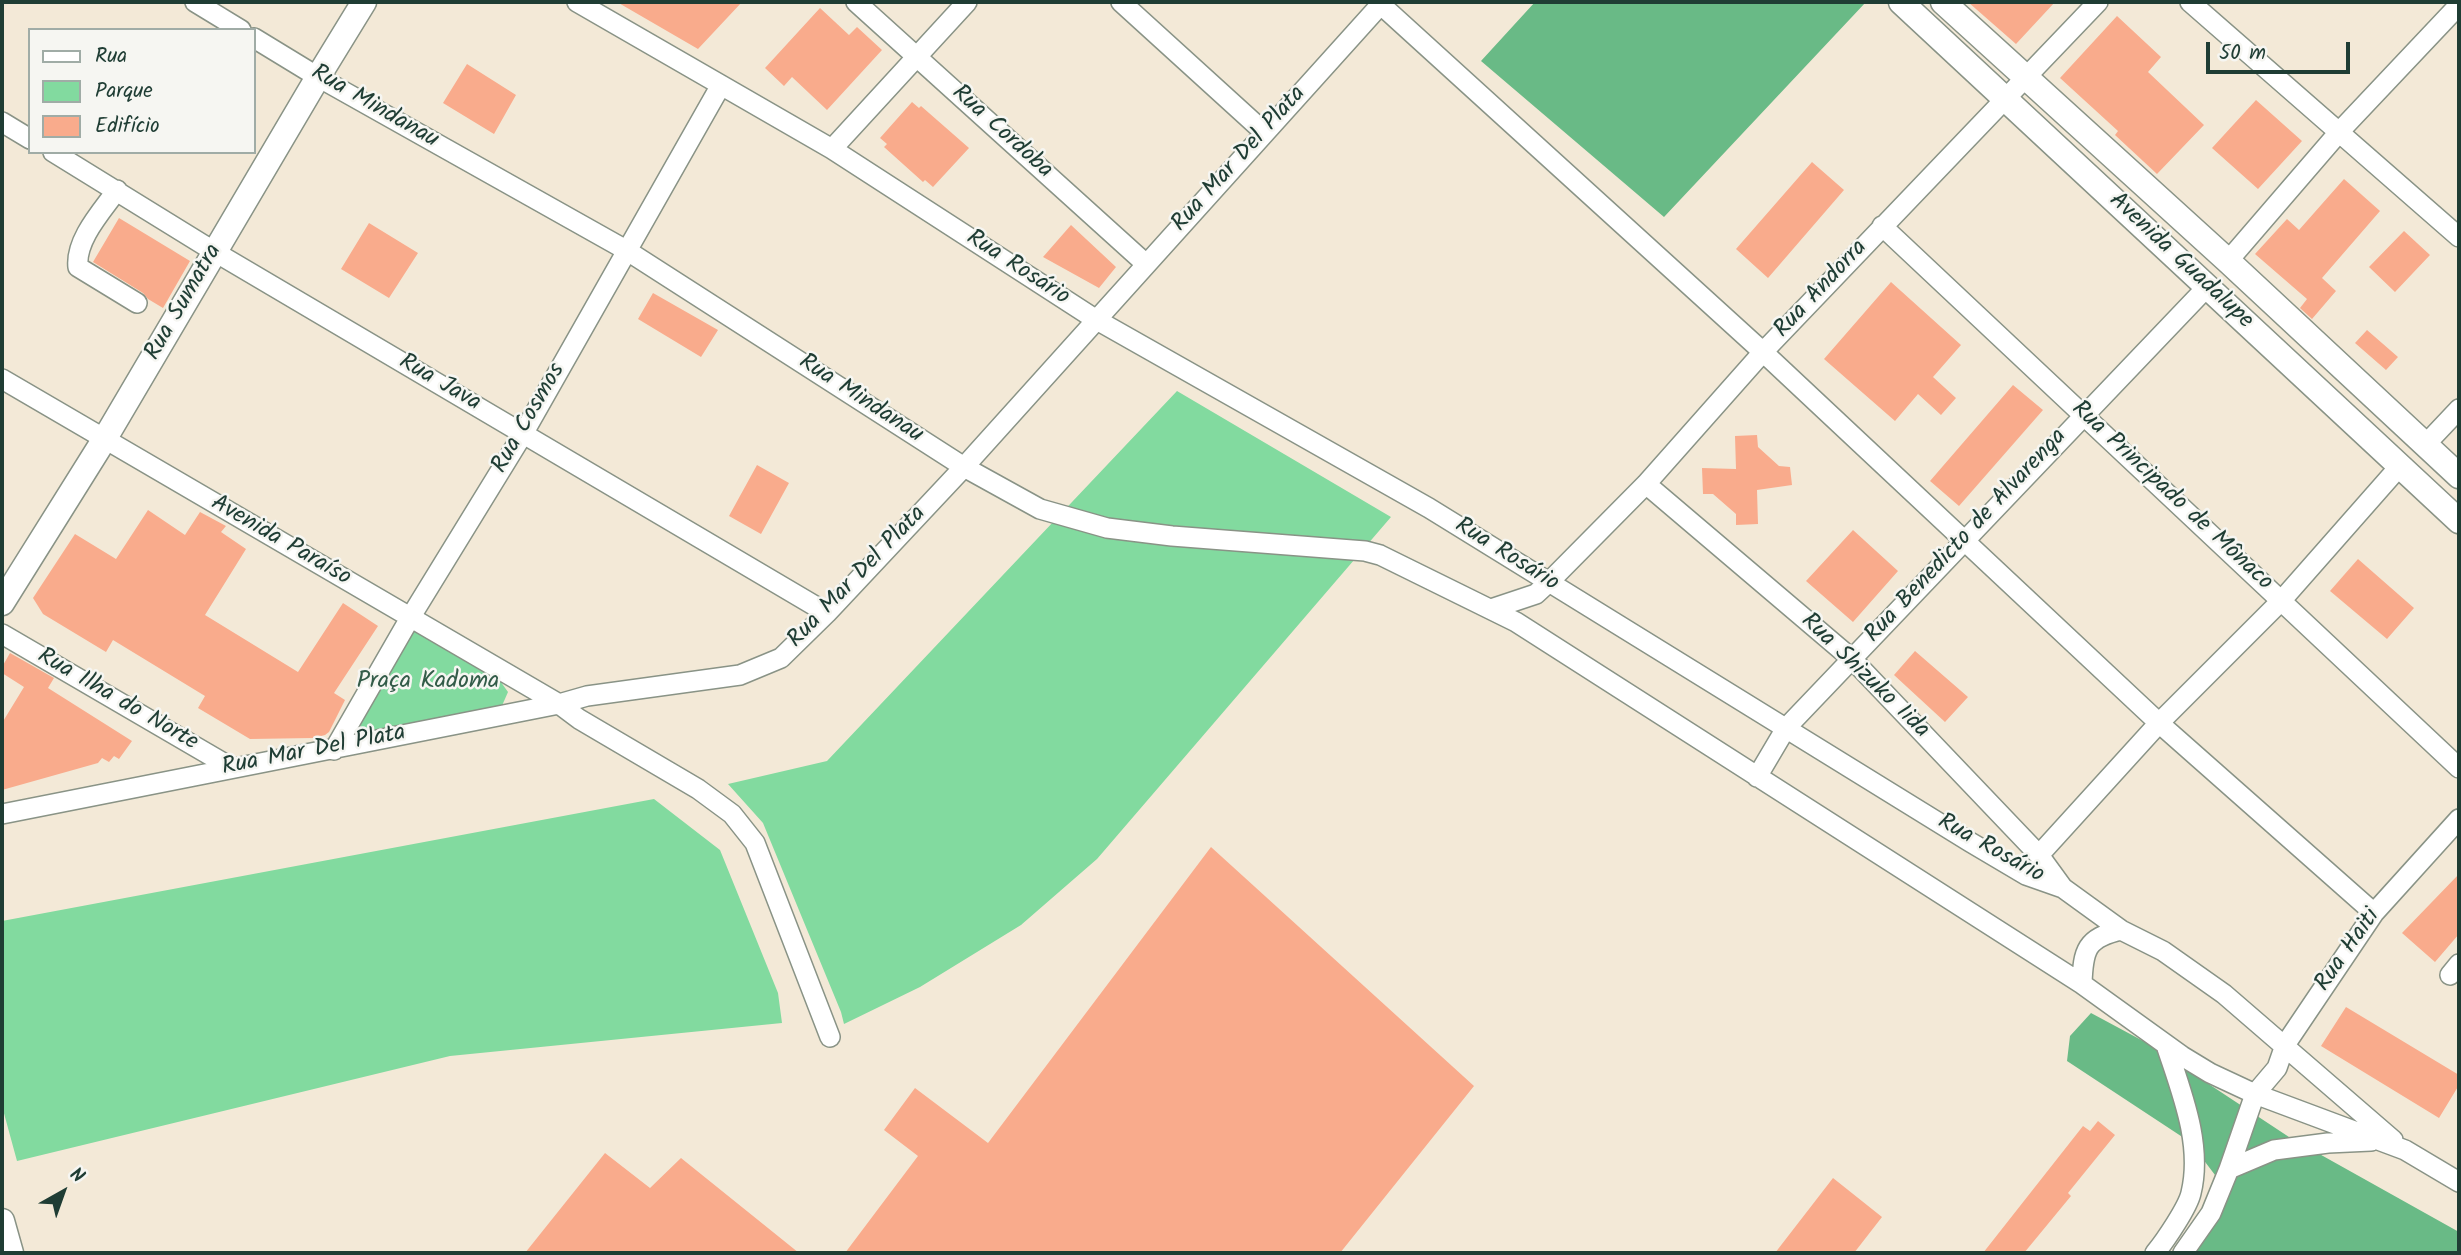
<!DOCTYPE html>
<html>
<head>
<meta charset="utf-8">
<style>
  body { margin:0 }
  #map { position:relative; width:2461px; height:1255px; overflow:hidden; background:#f3e9d7; font-family:Kalam,sans-serif }
  canvas { display:block }
  .frame { position:absolute; inset:0; border:4px solid #1f3d34; pointer-events:none }
  .legend { position:absolute; left:28px; top:28px; width:228px; height:126px; box-sizing:border-box; background:#f6f6f2; border:2px solid #a0aca6; margin:0; padding:9px 12px; list-style:none; font-size:21px; color:#1f3d34 }
  .legend li { display:flex; align-items:center; gap:14px; height:35px }
  .legend b { width:35px; border:2px solid #a0aca6 }
  .north { position:absolute; left:28px; top:1157px; width:70px; height:70px; -webkit-text-stroke:5px #f6f6f2; paint-order:stroke; rotate:40deg; font-size:19px; font-weight:700; line-height:28px; text-align:center; color:#1f3d34 }
  .north::after { content:''; display:block; margin:auto; width:24px; height:32px; background:#1f3d34; clip-path:polygon(50% 0,100% 100%,50% 72%,0 100%) }
  .scale { position:absolute; left:2206px; top:42px; width:144px; height:32px; box-sizing:border-box; border:4px solid #1f3d34; border-top:0; padding-left:9px; font-size:21px; line-height:24px; white-space:nowrap; color:#1f3d34; -webkit-text-stroke:5px #f6f6f2; paint-order:stroke }
</style>
</head>
<body>
<div id="map">
<canvas width="2461" height="1255"></canvas>
<div class="frame"></div>
<ul class="legend">
<li><b style="height:9px;background:#fff"></b>Rua</li>
<li><b style="height:19px;background:#82da9f"></b>Parque</li>
<li><b style="height:19px;background:#f9ab8c"></b>Edifício</li>
</ul>
<div class="north">N</div>
<div class="scale">50 m</div>
</div>
<script>
const ctx = document.querySelector('canvas').getContext('2d');
ctx.lineJoin = 'round';
function fill(path, color) {
  ctx.fillStyle = color;
  ctx.fill(path, 'evenodd');
}
function trace(path, color, width, dash) {
  ctx.strokeStyle = color;
  ctx.lineWidth = width;
  ctx.lineCap = dash ? 'butt' : 'round';
  ctx.setLineDash(dash || []);
  ctx.stroke(path);
}
function drawText(font, color, halo, rows, align = 'center') {
  ctx.font = font + ' Kalam,sans-serif';
  ctx.lineWidth = 5;
  ctx.setLineDash([]);
  ctx.textBaseline = 'middle';
  ctx.strokeStyle = halo;
  ctx.fillStyle = color;
  for (const [text, x, y, turn = 0] of rows) {
    ctx.save();
    ctx.translate(x, y);
    ctx.rotate((+turn || 0) * Math.PI / 180);
    ctx.textAlign = isNaN(turn) ? turn : align;
    if (halo) ctx.strokeText(text, 0, 0);
    ctx.fillText(text, 0, 0);
    ctx.restore();
  }
}
const green = new Path2D(`
  M1177 391 1391 517 1097 859 1021 925 920 987 844 1024 841 1012 763 823 728 784 827 761Z
  M414 631 498 678 508 692 501 708 365 732 361 730 360 723Z
  M654 799 720 850 778 993 782 1023 450 1056 17 1161 2 1106V921Z`);
const forest = new Path2D(`
  M1535 2H1866L1664 217 1481 61Z
  M2091 1013 2145 1042 2289 1137 2459 1232V1253H2176L2208 1204 2215 1175 2190 1142 2067 1061 2070 1036Z`);
const building = new Path2D(`
  M617 2H742L698 49Z
  M1968 2H2055L2016 44Z
  M820 8 849 35 857 27 882 50 827 110 792 77 784 86 765 68Z
  M2117 16 2161 57 2148 72 2204 125 2157 174 2115 135 2118 131 2060 78Z
  M467 64 516 95 494 134 443 103Z
  M2256 100 2302 141 2258 189 2212 148Z
  M912 102 919 108 921 106 969 148 933 187 925 180 923 182 884 147 887 144 880 138Z
  M1812 162 1844 190 1768 278 1736 249Z
  M2344 179 2380 211 2322 278 2336 291 2312 319 2300 308 2307 299 2255 254 2287 219 2299 230Z
  M119 218 190 261 163 308 148 299 143 293 93 262Z
  M369 223 418 253 389 298 341 269Z
  M1071 225 1116 267 1099 288 1043 257Z
  M2404 231 2430 255 2395 292 2369 267Z
  M1891 282 1961 345 1933 377 1956 398 1941 415 1918 394 1895 421 1824 359Z
  M653 293 718 330 701 357 638 319Z
  M2367 330 2398 357 2386 370 2355 343Z
  M2013 385 2043 410 1959 506 1930 481Z
  M1757 435 1758 447 1779 466 1790 467 1792 485 1757 490 1758 524 1736 525V514L1713 494H1703L1702 468 1736 469 1735 436Z
  M757 465 789 483 761 534 729 516Z
  M148 510 185 535 200 512 226 526 221 532 246 549 205 615 298 672 343 603 378 626 334 693 345 700 329 732 325 735 313 738 250 739 198 708 205 696 113 640 106 652 43 614 33 598 75 534 116 559Z
  M1853 530 1898 571 1853 622 1806 581Z
  M2358 559 2414 608 2387 639 2330 591Z
  M1915 651 1968 697 1945 722 1894 675Z
  M10 653 54 678 48 688 132 741 119 759 114 756 109 762 102 758 98 763 2 790V723L24 687 2 673V667Z
  M1211 847 1474 1086 1340 1253H845L918 1156 884 1130 915 1088 988 1143Z
  M2459 874V934L2435 962 2402 933Z
  M2346 1007 2459 1075V1085L2439 1118 2321 1046Z
  M2098 1121 2115 1135 2068 1193 2071 1196 2024 1253H1983L2083 1126 2090 1131Z
  M605 1153 650 1188 681 1158 799 1253H525Z
  M1833 1178 1882 1217 1854 1253H1775Z`);
const minor = new Path2D(`
  M195 2 241 30
  M577 2 832 149 1095 319 1429 508 1970 842 2026 875 2063 888 2121 930 2163 951 2224 994 2393 1140
  M856 2 1146 264
  M1121 2 1264 132
  M1378 2 1763 352 2159 723 2374 913
  M2190 2 2459 237
  M254 38 318 77 626 250 964 467 1040 509 1107 528 1172 536 1365 551 1380 555 1516 622 2082 984 2182 1056 2210 1073 2255 1094 2405 1150 2459 1182
  M2 122 30 139
  M832 149 967 2
  M53 152 215 252 827 613
  M117 190C102 211 75 240 78 267L137 303
  M1882 226 2459 768
  M2228 261 2340 131 2459 5
  M2 379 559 704 579 719 698 789 732 814 755 843 830 1037
  M2425 445 2459 409
  M1646 484 1852 659 2039 855 2063 888
  M1491 609 1536 594 1549 582 1646 484 1763 352 2098 2
  M2 634 232 768
  M334 750 410 618 523 434 721 85
  M1757 777 1786 728 2207 287
  M2 814 559 704 587 696 740 675 781 658 827 613 964 467 1383 2
  M2039 855 2159 723 2281 601 2399 467
  M2450 975 2459 964
  M2082 984C2083 950 2086 938 2121 930
  M2229 1169 2274 1150 2328 1143 2371 1141
  M2155 1253C2165 1241 2188 1207 2191 1193 2203 1144 2181 1091 2166 1045
  M2183 1253 2211 1213 2229 1169 2255 1094 2277 1068 2285 1045 2374 913 2459 819`);
const tertiary = new Path2D(`
  M1901 2 2459 521
  M1943 2 2228 261 2459 476
  M2 603 104 440 318 77 364 2
  M2 1221 11 1253`);
const streetNames = [
  ["Rua Mindanau",374,108,30],
  ["Rua Cordoba",1001,133,42],
  ["Rua Mar Del Plata",1240,160,-48],
  ["Avenida Guadalupe",2180,262,43],
  ["Rua Rosário",1017,269,33],
  ["Rua Andorra",1822,290,-47],
  ["Rua Sumatra",185,303,-60],
  ["Rua Java",439,384,30],
  ["Rua Mindanau",860,400,33],
  ["Rua Cosmos",530,419,-60],
  ["Rua Principado de Mônaco",2171,497,43],
  ["Rua Benedicto de Alvarenga",1967,537,-47],
  ["Avenida Paraíso",280,542,30],
  ["Rua Rosário",1506,556,32],
  ["Rua Mar Del Plata",858,578,-46],
  ["Rua Shizuko Iida",1864,677,44],
  ["Rua Ilha do Norte",117,701,30],
  ["Rua Mar Del Plata",314,752,-11],
  ["Rua Rosário",1990,850,29],
  ["Rua Haiti",2349,951,-55]
];
const parkNames = [
  ["Praça Kadoma",428,683]
];
fill(green, '#82da9f');
fill(forest, '#69ba86');
fill(building, '#f9ab8c');
trace(minor, '#899386', 22);
trace(tertiary, '#899386', 27);
trace(minor, '#fff', 19);
trace(tertiary, '#fff', 24);
drawText('24px', '#1f3d34', '#f6f6f2', streetNames);
drawText('24px', '#335c49', '#f6f6f2', parkNames);
</script>
</body>
</html>
